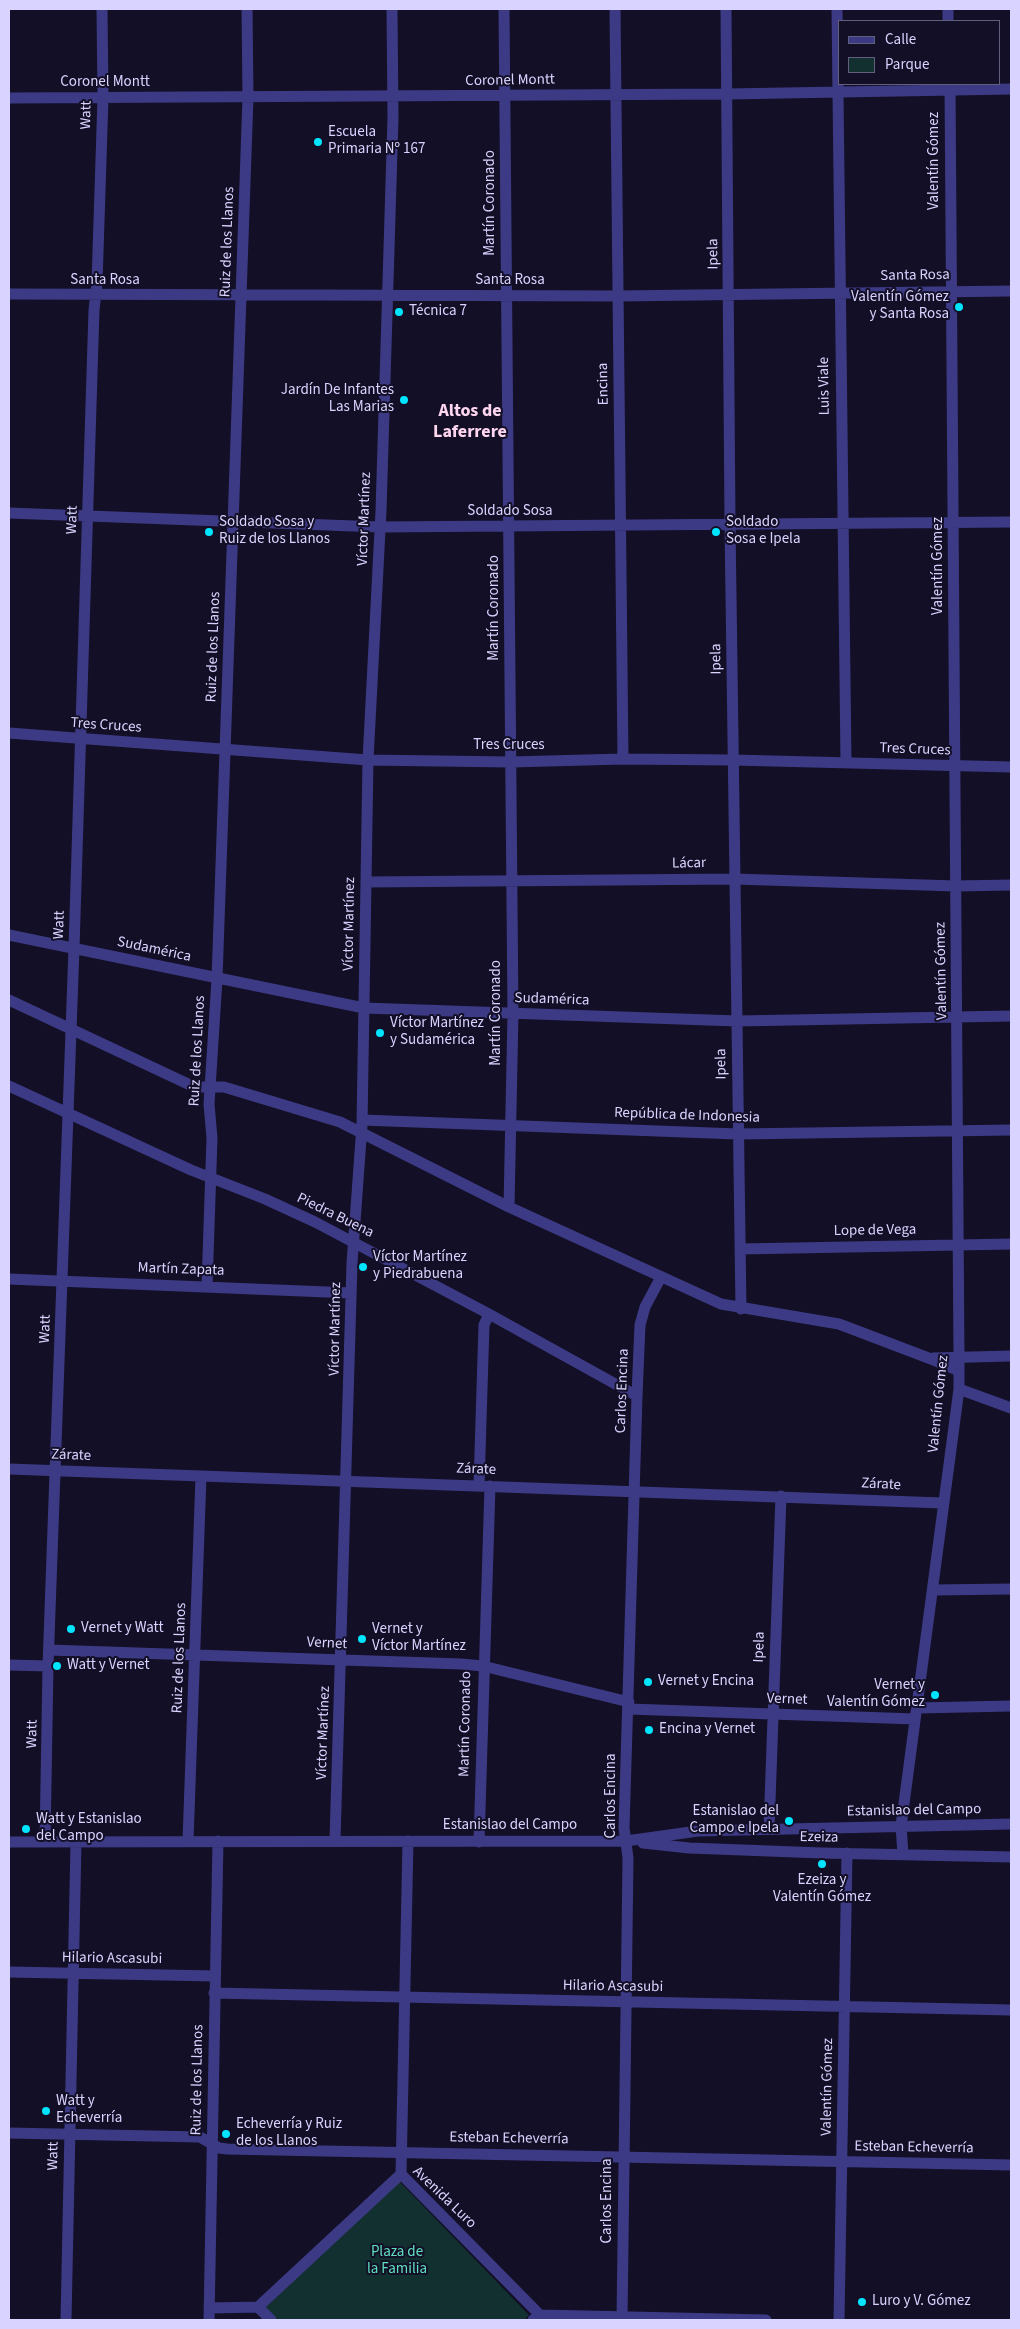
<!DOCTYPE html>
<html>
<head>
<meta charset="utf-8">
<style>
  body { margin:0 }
  #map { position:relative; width:1020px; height:2329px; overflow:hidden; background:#130f26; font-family:"Source Sans 3",sans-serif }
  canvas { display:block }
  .frame { position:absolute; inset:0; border:10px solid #d9d4ff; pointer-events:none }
  .legend { position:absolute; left:838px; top:20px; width:162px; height:65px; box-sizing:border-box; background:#130f26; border:1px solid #625e7d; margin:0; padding:6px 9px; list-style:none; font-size:15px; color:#d9d4ff }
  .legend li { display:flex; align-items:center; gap:10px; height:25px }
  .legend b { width:25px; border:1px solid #625e7d }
</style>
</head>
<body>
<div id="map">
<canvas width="1020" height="2329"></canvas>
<div class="frame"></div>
<ul class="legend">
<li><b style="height:6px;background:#3d3a85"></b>Calle</li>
<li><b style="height:14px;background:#12302f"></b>Parque</li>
</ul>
</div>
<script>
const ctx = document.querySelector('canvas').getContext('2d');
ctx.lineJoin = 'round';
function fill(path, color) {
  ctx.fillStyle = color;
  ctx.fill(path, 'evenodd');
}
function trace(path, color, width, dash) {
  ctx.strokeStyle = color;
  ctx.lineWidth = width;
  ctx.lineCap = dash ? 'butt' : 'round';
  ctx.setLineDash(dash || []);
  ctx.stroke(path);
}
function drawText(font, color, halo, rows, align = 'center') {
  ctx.font = font + ' "Source Sans 3",sans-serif';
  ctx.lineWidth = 4;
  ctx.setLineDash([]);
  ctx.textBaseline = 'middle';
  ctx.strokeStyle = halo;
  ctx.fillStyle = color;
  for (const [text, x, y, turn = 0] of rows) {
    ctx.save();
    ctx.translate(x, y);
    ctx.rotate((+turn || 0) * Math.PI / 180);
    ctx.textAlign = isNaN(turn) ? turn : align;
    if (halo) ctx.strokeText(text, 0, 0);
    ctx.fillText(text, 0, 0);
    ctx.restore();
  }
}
const green = new Path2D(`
  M398 2180 529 2315 524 2320H275L264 2309Z`);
const minor = new Path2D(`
  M504 9 513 1013 509 1207
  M615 9 623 759
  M726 9 730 524 741 1309
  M837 9 846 763
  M948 9V21
  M9 98 727 94 1011 89
  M9 294 618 296 1011 291
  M9 513 380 527 1011 522
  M9 733 368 760 511 762 623 759 733 760 1011 767
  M366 882 735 879 956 886 1011 885
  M9 935 364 1008 737 1021 1011 1016
  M9 1000 188 1084 199 1087H224L340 1122 509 1207 721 1304 839 1324 931 1359 959 1371
  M9 1086 191 1170 265 1199 315 1222 489 1314 637 1396
  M362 1120 738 1134 1011 1130
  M740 1249 1011 1244
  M9 1279 351 1293
  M207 1286 212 1138 209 1104 217 979 248 97 247 9
  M933 1358 1011 1356
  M959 1389 1011 1408
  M9 1469 942 1503
  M479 1485 484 1325 489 1314
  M933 1590 1011 1589
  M49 1650 461 1664 483 1666 629 1702
  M9 1665 48 1666
  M917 1708 1011 1706
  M629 1709 915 1719
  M769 1829 781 1496
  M335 1840 352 1263 362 1125 368 760 381 511 393 118 392 9
  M188 1841 201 1476
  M9 1842 626 1841 698 1831 1011 1824
  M45 1842 48 1666 74 948 94 310 97 283 103 98 102 9
  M479 1842 490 1486
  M643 1843 689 1848 822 1853 1011 1857
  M903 1854 901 1826 959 1389V1357L950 84
  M9 1972 215 1976
  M214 1993 1011 2010
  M9 2133 200 2137 219 2148 227 2149 1011 2165
  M401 2174 408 1841
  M401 2174 540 2315
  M258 2307 271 2320
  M209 2308 258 2307 401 2174
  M66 2320 76 1842
  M209 2320 218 1841
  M533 2320 540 2315 766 2320
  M622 2320 628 1858 624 1828 637 1396 640 1325 645 1307 661 1277
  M839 2320 847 1853`);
const markers = [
  [318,142,5,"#00e5ff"],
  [959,307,5,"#00e5ff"],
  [399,312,5,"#00e5ff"],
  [404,400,5,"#00e5ff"],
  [209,532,5,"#00e5ff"],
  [716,532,5,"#00e5ff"],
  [380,1033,5,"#00e5ff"],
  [363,1267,5,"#00e5ff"],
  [71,1629,5,"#00e5ff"],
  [362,1639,5,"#00e5ff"],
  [57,1666,5,"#00e5ff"],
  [648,1682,5,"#00e5ff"],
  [935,1695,5,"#00e5ff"],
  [649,1730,5,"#00e5ff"],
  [789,1821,5,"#00e5ff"],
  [26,1829,5,"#00e5ff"],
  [822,1864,5,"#00e5ff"],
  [46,2111,5,"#00e5ff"],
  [226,2134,5,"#00e5ff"],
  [862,2302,5,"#00e5ff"]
];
const streetNames = [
  ["Coronel Montt",510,81,-1],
  ["Coronel Montt",105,83],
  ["Watt",87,115,-89],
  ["Valentín Gómez",935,161,-90],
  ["Martín Coronado",491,203,-90],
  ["Ruiz de los Llanos",228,242,-88],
  ["Ipela",714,254,-91],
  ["Santa Rosa",915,276,-1],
  ["Santa Rosa",105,281],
  ["Santa Rosa",510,281],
  ["Encina",604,384,-91],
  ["Luis Viale",825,386,-91],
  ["Soldado Sosa",510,512],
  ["Víctor Martínez",365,519,-88],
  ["Watt",73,520,-88],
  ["Valentín Gómez",939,566,-90],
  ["Martín Coronado",495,608,-90],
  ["Ruiz de los Llanos",214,647,-88],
  ["Ipela",717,659,-91],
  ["Tres Cruces",106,726,4],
  ["Tres Cruces",509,746],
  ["Tres Cruces",915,750,2],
  ["Lácar",689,864,-1],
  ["Víctor Martínez",350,924,-89],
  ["Watt",60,925,-88],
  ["Sudamérica",154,950,12],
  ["Valentín Gómez",942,971,-91],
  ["Sudamérica",552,1000,2],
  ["Martín Coronado",497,1013,-90],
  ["Ruiz de los Llanos",198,1051,-87],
  ["Ipela",722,1064,-91],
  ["República de Indonesia",687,1116,2],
  ["Piedra Buena",335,1216,26],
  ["Lope de Vega",875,1231,-1],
  ["Martín Zapata",181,1270,2],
  ["Watt",46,1329,-88],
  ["Víctor Martínez",336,1329,-89],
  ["Carlos Encina",623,1391,-88],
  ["Valentín Gómez",939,1404,-84],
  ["Zárate",71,1456,2],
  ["Zárate",476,1470,2],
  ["Zárate",881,1485,3],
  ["Vernet",327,1644,3],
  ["Ipela",760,1647,-88],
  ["Ruiz de los Llanos",180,1658,-88],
  ["Vernet",787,1700,2],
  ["Martín Coronado",466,1724,-89],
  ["Víctor Martínez",324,1733,-88],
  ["Watt",33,1734,-89],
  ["Carlos Encina",612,1796,-90],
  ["Estanislao del Campo",914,1811,-1],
  ["Estanislao del Campo",510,1826],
  ["Ezeiza",819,1838,1],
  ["Hilario Ascasubi",112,1959,1],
  ["Hilario Ascasubi",613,1987,1],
  ["Ruiz de los Llanos",198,2080,-89],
  ["Valentín Gómez",828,2087,-89],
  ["Esteban Echeverría",509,2139,1],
  ["Esteban Echeverría",914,2148,1],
  ["Watt",54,2156,-89],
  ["Avenida Luro",444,2198,44],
  ["Carlos Encina",608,2201,-90]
];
const poiNames = [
  ["Escuela",328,133],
  ["Primaria Nº 167",328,150],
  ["Valentín Gómez",949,298,"right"],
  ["y Santa Rosa",949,315,"right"],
  ["Técnica 7",409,312],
  ["Jardín De Infantes",394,391,"right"],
  ["Las Marias",394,408,"right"],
  ["Soldado Sosa y",219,523],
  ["Ruiz de los Llanos",219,540],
  ["Soldado",726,523],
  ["Sosa e Ipela",726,540],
  ["Víctor Martínez",390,1024],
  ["y Sudamérica",390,1041],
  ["Víctor Martínez",373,1258],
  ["y Piedrabuena",373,1275],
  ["Vernet y Watt",81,1629],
  ["Vernet y",372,1630],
  ["Víctor Martínez",372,1647],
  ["Watt y Vernet",67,1666],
  ["Vernet y Encina",658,1682],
  ["Vernet y",925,1686,"right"],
  ["Valentín Gómez",925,1703,"right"],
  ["Encina y Vernet",659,1730],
  ["Estanislao del",779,1812,"right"],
  ["Campo e Ipela",779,1829,"right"],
  ["Watt y Estanislao",36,1820],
  ["del Campo",36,1837],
  ["Ezeiza y",822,1881,"center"],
  ["Valentín Gómez",822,1898,"center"],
  ["Watt y",56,2102],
  ["Echeverría",56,2119],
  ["Echeverría y Ruiz",236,2125],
  ["de los Llanos",236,2142],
  ["Luro y V. Gómez",872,2302]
];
const parkNames = [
  ["Plaza de",397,2253],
  ["la Familia",397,2270]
];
const quarterNames = [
  ["Altos de",470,412],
  ["Laferrere",470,433]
];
fill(green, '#12302f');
trace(minor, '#3d3a85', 11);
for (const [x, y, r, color] of markers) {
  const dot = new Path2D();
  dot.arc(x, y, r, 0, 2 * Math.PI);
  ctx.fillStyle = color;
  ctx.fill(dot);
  trace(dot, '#130f26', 2);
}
drawText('15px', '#d9d4ff', '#130f26', streetNames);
drawText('15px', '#d9d4ff', '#130f26', poiNames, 'left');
drawText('15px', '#5fe0c0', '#130f26', parkNames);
drawText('bold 18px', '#ffd6f0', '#130f26', quarterNames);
</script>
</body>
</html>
